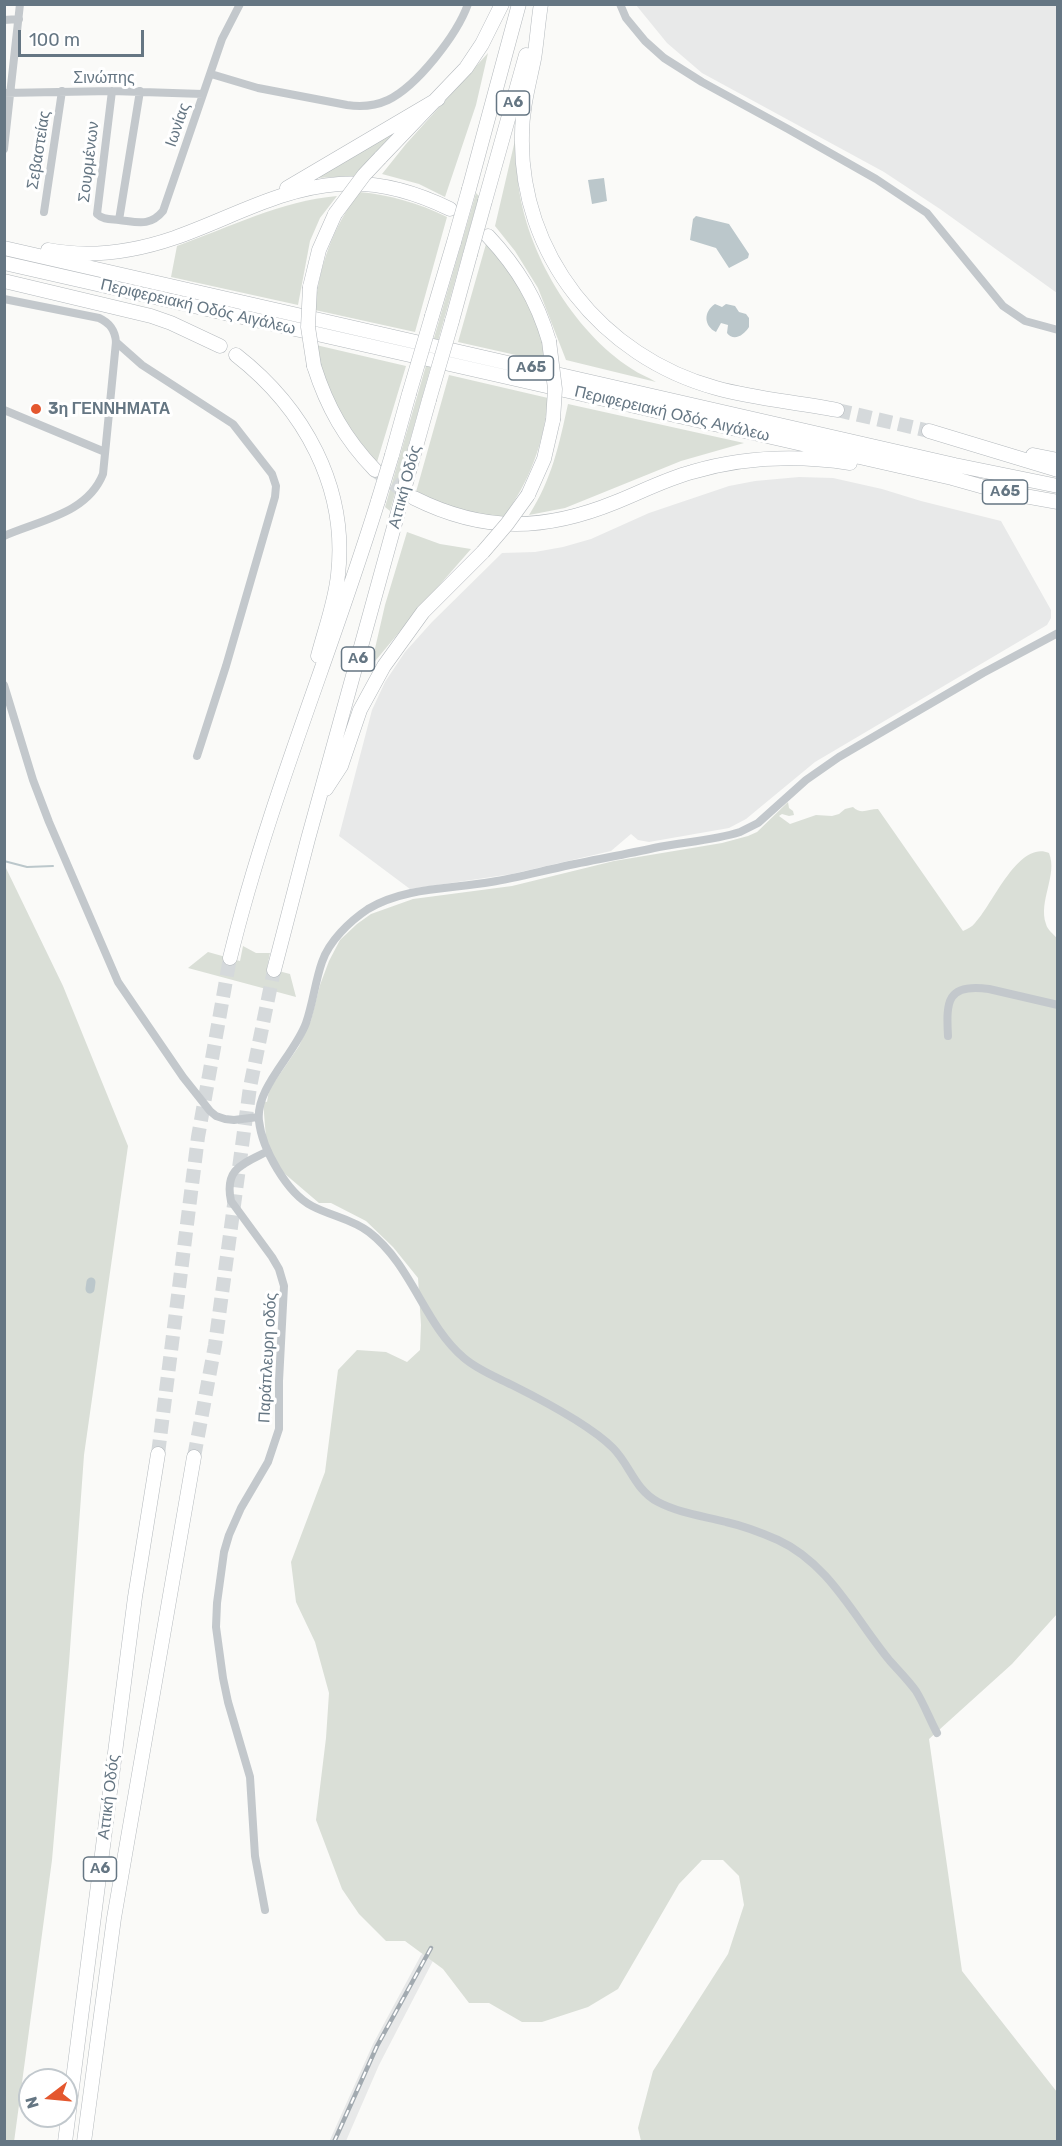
<!DOCTYPE html>
<html>
<head>
<meta charset="utf-8">
<style>
  body { margin:0 }
  #map { position:relative; width:1062px; height:2146px; overflow:hidden; background:#fafaf8; font-family:Rubik,sans-serif }
  canvas { display:block }
  .frame { position:absolute; inset:0; border:6px solid #657683; pointer-events:none }
  .north { position:absolute; left:18px; top:2068px; width:60px; height:60px; box-sizing:border-box; background:#fff; border:2px solid #c1c8cd; border-radius:50%; rotate:254deg; font-size:16px; font-weight:700; line-height:24px; text-align:center; color:#657683 }
  .north::after { content:''; display:block; margin:auto; width:21px; height:27px; background:#e4572e; clip-path:polygon(50% 0,100% 100%,50% 72%,0 100%) }
  .scale { position:absolute; left:18px; top:30px; width:126px; height:27px; box-sizing:border-box; border:3px solid #657683; border-top:0; padding-left:8px; font-size:18px; line-height:21px; white-space:nowrap; color:#657683; -webkit-text-stroke:4px #fff; paint-order:stroke }
</style>
</head>
<body>
<div id="map">
<canvas width="1062" height="2146"></canvas>
<div class="frame"></div>
<div class="north">N</div>
<div class="scale">100 m</div>
</div>
<script>
const ctx = document.querySelector('canvas').getContext('2d');
ctx.lineJoin = 'round';
function fill(path, color) {
  ctx.fillStyle = color;
  ctx.fill(path, 'evenodd');
}
function trace(path, color, width, dash) {
  ctx.strokeStyle = color;
  ctx.lineWidth = width;
  ctx.lineCap = dash ? 'butt' : 'round';
  ctx.setLineDash(dash || []);
  ctx.stroke(path);
}
function drawText(font, color, halo, rows, align = 'center') {
  ctx.font = font + ' Rubik,sans-serif';
  ctx.lineWidth = 6;
  ctx.setLineDash([]);
  ctx.textBaseline = 'middle';
  ctx.strokeStyle = halo;
  ctx.fillStyle = color;
  for (const [text, x, y, turn = 0] of rows) {
    ctx.save();
    ctx.translate(x, y);
    ctx.rotate((+turn || 0) * Math.PI / 180);
    ctx.textAlign = isNaN(turn) ? turn : align;
    if (halo) ctx.strokeText(text, 0, 0);
    ctx.fillText(text, 0, 0);
    ctx.restore();
  }
}
const built = new Path2D(`
  M636 5H1057V293L940 209 884 172 702 73 667 43Z
  M799 477 833 478 882 489 921 501 1001 521 1051 610V618L1047 625 815 762 746 819 729 828 649 842 638 840 631 834 611 851 512 874 410 889 339 836 372 710 385 682 405 652 432 622 502 553 535 552 563 547 591 539 649 513 729 486 755 481Z
  M428 1949 435 1957 379 2065 346 2141 329 2142 373 2044 421 1955Z`);
const green = new Path2D(`
  M488 53 476 105 445 197 419 184 382 174 406 144Z
  M396 125 398 128 354 176 317 178 345 162Z
  M516 136C516 151 516 167 518 182 526 252 573 331 632 369 639 374 648 377 656 382L566 360 538 288 515 251 495 226Z
  M359 192C391 195 418 203 447 217L415 332 315 310C319 265 333 228 359 192Z
  M476 193 479 196 390 511 385 507Z
  M337 196 320 218 310 241 298 305 171 277 177 246C230 227 281 201 337 196Z
  M486 244C519 277 538 317 547 362L458 342Z
  M316 345 406 366 377 462C343 426 327 394 316 345Z
  M449 375 548 398C544 443 530 481 503 518 472 514 444 505 416 492Z
  M568 404 744 443 681 461 565 508 529 515C552 479 559 445 568 404Z
  M407 532 440 544 471 549 416 612 371 666 385 605Z
  M788 802 789 808 793 811 794 815 789 816 782 814 779 816 790 824 816 815 832 816 839 814 845 809 853 807C861 815 868 809 878 809L963 931C967 929 972 927 975 923 992 906 1018 840 1049 853 1058 875 1038 901 1046 924 1047 929 1054 935 1058 939L1057 1614 1012 1664 929 1739 962 1971 1057 2092V2141H641L638 2128 653 2071 728 1954 744 1905 739 1876 723 1860H702L679 1884 618 1989 588 2007 542 2022H522L489 2003H469L443 1969 405 1941H386L359 1914 342 1889 316 1820 326 1738 329 1693 315 1642 296 1602 291 1562 325 1472 338 1370 357 1350 386 1352 407 1362 420 1350 421 1325 418 1278 393 1247 366 1221 331 1203H319L278 1168 266 1138 263 1101 267 1102 269 1090 299 1046 311 1020 320 985 329 961 340 940 357 924 371 914 413 899 512 886 614 861 722 843 748 836 757 832Z
  M4 864 63 986 128 1146 84 1455 69 1663 52 1860 14 2142 4 2141Z
  M243 946 256 953H270L267 968 290 974 296 997 188 968 208 952 240 961Z`);
const water = new Path2D(`
  M604 178 607 201 592 204 588 180Z
  M696 216 729 224 749 254 748 258 729 268 716 248 690 240 693 219Z
  M726 304 735 306 739 312 746 314 749 318V327C744 335 734 342 727 333L728 325 721 323 716 332C704 326 703 312 715 304L722 307Z`);
const stream = new Path2D(`
  M4 861 27 867 53 866`);
const canal = new Path2D(`
  M90 1289 91 1282`);
const motorwayTunnel = new Path2D(`
  M837 410 929 431
  M376 471 412 497
  M158 1454 198 1137 230 958
  M194 1457 215 1345 250 1087 274 970`);
const minor = new Path2D(`
  M620 4 626 18 645 41 664 58 702 82 788 129 876 179 927 213 1003 306 1025 321 1058 330
  M4 20 19 19
  M211 74 258 88 347 105C360 107 375 106 388 100 417 86 457 35 468 4
  M112 91 97 214C103 220 111 219 119 220 137 222 150 227 163 211L222 39 240 4
  M4 93 112 91 203 94
  M4 149 20 4
  M44 212 62 91
  M119 220 140 91
  M4 299 99 318C110 323 115 330 116 342L103 474C87 514 40 520 4 536
  M116 342 142 365 233 424 272 474 276 486 275 497 226 666 197 756
  M4 410 105 452
  M4 685 33 780 49 822 118 982 183 1077 210 1111 216 1116 225 1119 234 1120 258 1117
  M948 1036C946 1001 947 983 989 989L1058 1005
  M937 1733C930 1720 924 1704 916 1691 908 1680 899 1671 890 1661 855 1619 830 1564 778 1540 762 1533 744 1526 726 1522 703 1516 679 1513 658 1502 635 1490 630 1465 613 1448 590 1425 542 1400 512 1385 496 1377 478 1370 464 1358 424 1324 412 1265 369 1232 352 1219 331 1216 312 1206 287 1193 262 1149 259 1121 255 1088 295 1054 306 1023 313 1003 315 982 322 962 329 941 350 921 368 909 405 887 451 889 491 882 515 878 538 872 561 867 592 860 623 855 654 848 682 842 712 841 740 832L758 823 806 780 839 757 983 673 1058 633
  M265 1910 255 1856 250 1777 228 1702 223 1678 216 1627 217 1603 224 1552 229 1535 241 1508 268 1462 279 1429V1381L284 1286 279 1269 272 1257 231 1201C224 1168 243 1164 268 1151`);
const motorway = new Path2D(`
  M541 4C538 22 537 41 534 59 529 84 522 108 522 135 519 254 602 357 716 388 755 399 797 402 837 410
  M380 158 466 68 482 44 502 4
  M287 188 438 99
  M469 189 519 4
  M485 201 526 55
  M488 236C518 268 537 300 549 341
  M4 248 955 465 1058 486
  M48 250C91 258 133 252 174 238 229 219 280 188 339 184 378 181 415 192 450 209
  M4 263 952 478 1002 492 1058 502
  M4 281 151 316 171 323 220 346
  M310 287 319 250 335 214
  M432 316 454 242
  M452 321 470 255
  M236 355C304 408 348 487 338 575 335 603 325 629 318 656
  M314 366C327 407 345 439 375 470
  M929 431 1058 470
  M392 455 409 394
  M1033 455 1058 460
  M410 468 429 400
  M528 495 544 459 553 420
  M414 498C484 533 545 531 616 502 641 492 666 479 692 472 743 457 797 455 850 463
  M326 789 341 766 360 710 384 666 423 612 483 552
  M230 958C268 802 331 654 378 501
  M274 970 308 839 397 516
  M65 2142 135 1597 158 1454
  M84 2142 114 1918 194 1457`);
const rail = new Path2D(`
  M334 2142 377 2046 431 1948`);
const motorwayBridge = new Path2D(`
  M335 214 364 175 380 158
  M454 242 469 189
  M470 255 485 201
  M310 287 308 327 314 366
  M549 341 555 389 553 420
  M409 394 432 316
  M429 400 452 321
  M378 501 392 455
  M397 516 410 468
  M483 552 507 524 528 495`);
const markers = [
  [36,409,6,"#e4572e"]
];
const shields = [
  [513,103,33],
  [531,368,45],
  [1005,492,45],
  [358,659,33],
  [100,1869,33]
];
const shieldNames = [
  ["Α6",513,103],
  ["Α65",531,368],
  ["Α65",1005,492],
  ["Α6",358,659],
  ["Α6",100,1869]
];
const streetNames = [
  ["Σινώπης",104,78],
  ["Ιωνίας",178,125,-71],
  ["Σεβαστείας",39,150,-81],
  ["Σουρμένων",89,162,-83],
  ["Περιφερειακή Οδός Αιγάλεω",198,307,13],
  ["Περιφερειακή Οδός Αιγάλεω",672,414,13],
  ["Αττική Οδός",405,487,-75],
  ["Παράπλευρη οδός",268,1358,-87],
  ["Αττική Οδός",109,1797,-83]
];
const poiNames = [
  ["3η ΓΕΝΝΗΜΑΤΑ",48,409]
];
fill(built, '#e8e9e9');
fill(green, '#dadfd7');
fill(water, '#bbc7cb');
trace(stream, '#bbc7cb', 2);
trace(canal, '#bbc7cb', 9);
trace(motorwayTunnel, '#d5d9db', 14, [14, 7]);
trace(motorway, '#b4b9bd', 15);
trace(minor, '#c3c8cc', 8);
trace(motorway, '#fff', 14);
trace(rail, '#a2aab0', 4.5);
trace(rail, '#fff', 2, [7]);
trace(motorwayBridge, '#b4b9bd', 15, []);
trace(motorwayBridge, '#fff', 14);
for (const [x, y, r, color] of markers) {
  const dot = new Path2D();
  dot.arc(x, y, r, 0, 2 * Math.PI);
  ctx.fillStyle = color;
  ctx.fill(dot);
  trace(dot, '#fff', 2);
}
for (const [x, y, w] of shields) {
  const box = new Path2D();
  box.roundRect(x - w / 2, y - 12, w, 24, 4.5);
  ctx.fillStyle = '#fff';
  ctx.fill(box);
  trace(box, '#657683', 1.5);
}
drawText('bold 15px', '#657683', null, shieldNames);
drawText('16px', '#657683', '#fff', streetNames);
drawText('bold 16px', '#657683', '#fff', poiNames, 'left');
</script>
</body>
</html>
